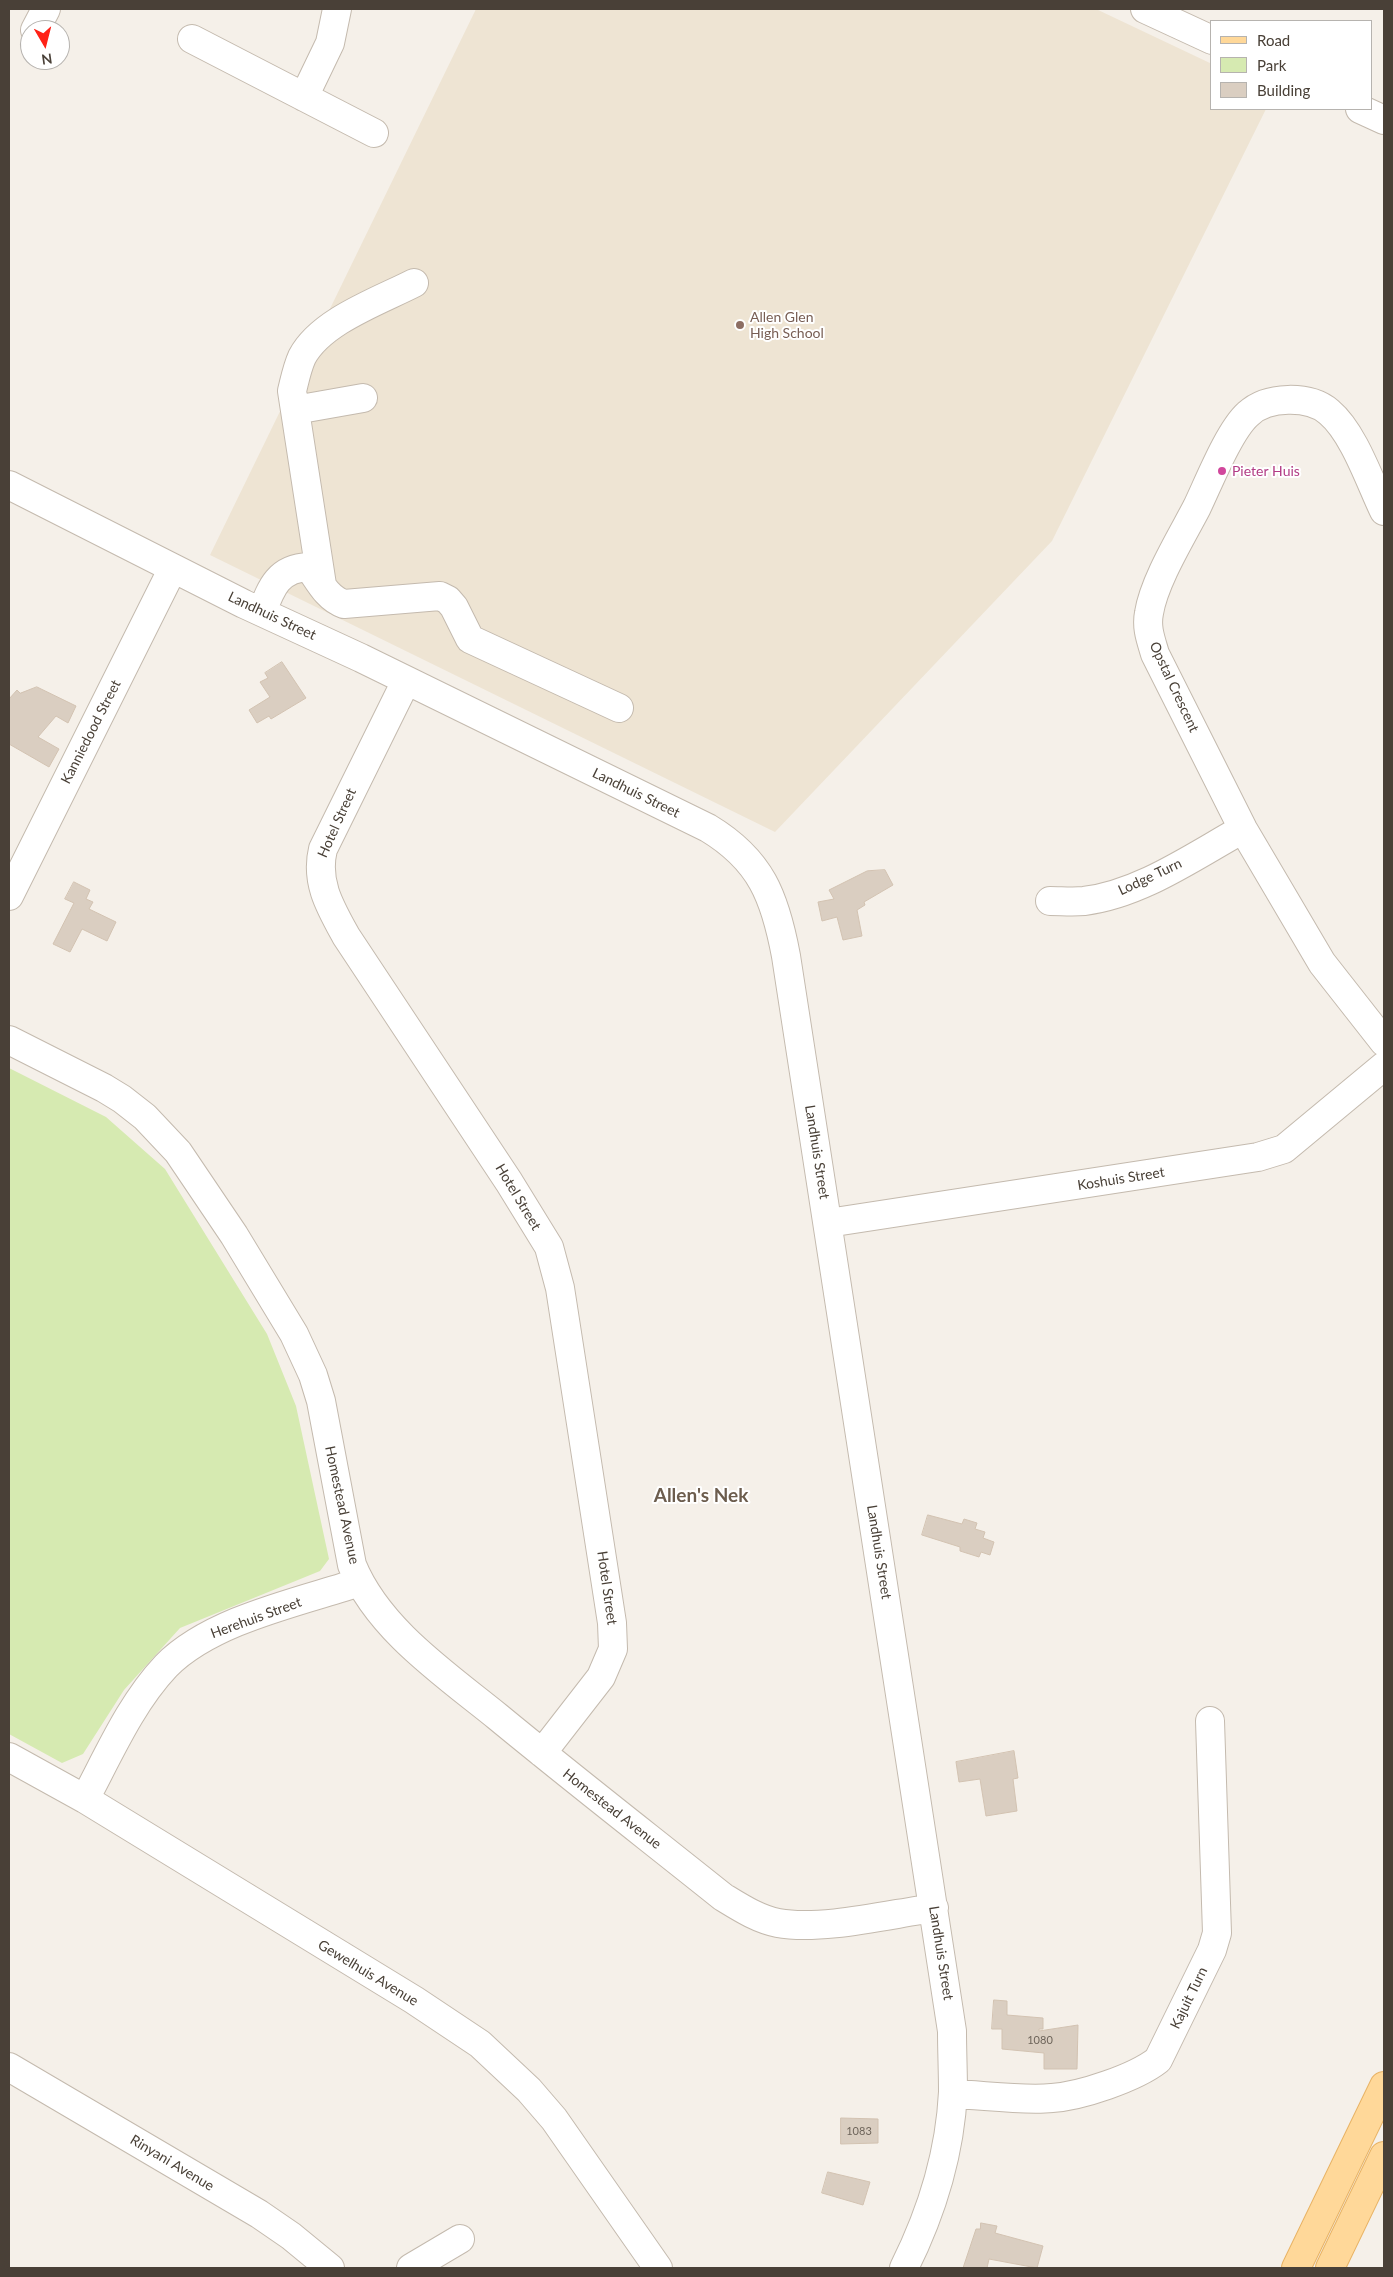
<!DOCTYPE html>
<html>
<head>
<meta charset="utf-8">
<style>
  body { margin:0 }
  #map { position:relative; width:1393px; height:2277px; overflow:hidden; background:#f5f0e9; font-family:Lato,sans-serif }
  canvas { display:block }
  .frame { position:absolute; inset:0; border:10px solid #494037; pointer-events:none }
  .legend { position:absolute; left:1210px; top:20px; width:162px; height:90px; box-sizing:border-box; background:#fff; border:1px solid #b6b3af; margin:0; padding:6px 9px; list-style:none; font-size:15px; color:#494037 }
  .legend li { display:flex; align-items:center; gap:10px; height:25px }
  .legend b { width:25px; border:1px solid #b6b3af }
  .north { position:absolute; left:20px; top:20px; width:50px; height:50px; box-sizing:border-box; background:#fff; border:1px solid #b6b3af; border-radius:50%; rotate:172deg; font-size:14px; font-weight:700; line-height:20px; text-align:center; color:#494037 }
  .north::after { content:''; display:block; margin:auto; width:18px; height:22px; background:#ff2217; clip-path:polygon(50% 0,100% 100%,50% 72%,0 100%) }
</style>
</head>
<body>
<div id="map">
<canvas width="1393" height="2277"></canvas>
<div class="frame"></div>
<ul class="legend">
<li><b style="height:6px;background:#ffd899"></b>Road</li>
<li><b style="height:14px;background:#d6eab1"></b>Park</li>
<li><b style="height:14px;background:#dacec1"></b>Building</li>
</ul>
<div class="north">N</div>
</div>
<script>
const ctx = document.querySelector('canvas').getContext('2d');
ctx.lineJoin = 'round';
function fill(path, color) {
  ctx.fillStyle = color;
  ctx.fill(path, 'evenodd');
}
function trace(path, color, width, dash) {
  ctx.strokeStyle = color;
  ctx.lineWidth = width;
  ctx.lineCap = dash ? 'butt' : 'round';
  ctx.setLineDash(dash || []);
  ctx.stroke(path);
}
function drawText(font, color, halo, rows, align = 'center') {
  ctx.font = font + ' Lato,sans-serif';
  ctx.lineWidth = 4;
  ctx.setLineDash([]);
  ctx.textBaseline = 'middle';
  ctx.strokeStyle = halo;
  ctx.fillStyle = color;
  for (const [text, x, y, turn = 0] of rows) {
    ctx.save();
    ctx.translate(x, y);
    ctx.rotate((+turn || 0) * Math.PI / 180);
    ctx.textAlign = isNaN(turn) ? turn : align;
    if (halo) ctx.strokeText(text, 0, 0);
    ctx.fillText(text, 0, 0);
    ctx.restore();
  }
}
const education = new Path2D(`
  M476 9H1096L1212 64V109H1266L1052 541 775 832 210 555Z`);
const green = new Path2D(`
  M9 1068 106 1117 165 1169 267 1334 296 1406 329 1559 320 1571 180 1628 124 1690 83 1754 62 1763 9 1734Z`);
const building = new Path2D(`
  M282 662 306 698 271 719 269 716 257 723 249 710 270 697 260 682 268 678 265 673Z
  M37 687 76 706 68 723 56 716 38 737 59 749 49 767 9 744V699L17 690 20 693Z
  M885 870 893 885 864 902 865 905 857 910 862 936 843 940 837 917 822 921 818 902 834 899 829 890 867 871Z
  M74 882 90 890 86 899 93 902 89 909 116 922 107 941 82 929 70 952 53 944 74 903 65 899Z
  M928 1515 962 1524 964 1519 977 1523 975 1529 985 1532 983 1538 994 1542 990 1555 981 1552 979 1557 960 1551V1547L922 1535Z
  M1014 1751 1018 1778 1013 1779 1017 1811 986 1816 980 1779 959 1782 956 1762Z
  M994 2000 1007 2001V2015L1043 2018V2029H1039V2031L1078 2025 1077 2069H1044V2053L1002 2049V2029H992Z
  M841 2118 878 2119V2143L841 2144Z
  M828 2172 870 2182 863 2205 822 2193Z
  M981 2223 997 2226 995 2233 1043 2246 1037 2268 989 2259 987 2268H963L976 2229H980Z`);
const minor = new Path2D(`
  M1145 9 1212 40
  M35 30 46 9
  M192 39 374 133
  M304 97 330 43 337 9
  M1360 109 1384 120
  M295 410 363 398
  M9 485 244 604 361 658 708 828C761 860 775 897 786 956L952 2031C952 2051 953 2072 953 2092 950 2153 931 2214 904 2268
  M1384 511C1370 482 1354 433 1329 412 1309 395 1267 396 1248 414 1229 431 1209 482 1197 507 1182 536 1154 581 1149 613 1146 628 1151 640 1155 654L1243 829 1279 890 1322 963 1384 1042
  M322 585 292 391C295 379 297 368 302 357 321 321 379 301 414 283
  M262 612C271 588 278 568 309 567 319 581 327 598 344 604L440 596 448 600 454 607 470 639 619 708
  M406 681 323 849C315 882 330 907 346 936L509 1182 549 1247 560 1288 612 1623 613 1649 601 1677 542 1753
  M9 896 173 568
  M1050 901C1061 901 1073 902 1084 901 1141 894 1194 856 1243 829
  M9 1040 104 1088 122 1099 145 1117 178 1152 234 1235 294 1334 313 1375 321 1401 352 1565C378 1629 445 1674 498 1717 572 1778 648 1837 723 1897 741 1908 758 1919 778 1923 821 1931 890 1914 934 1908
  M828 1223 1258 1157 1284 1149 1384 1066
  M9 1757 85 1799 414 2000 480 2044 529 2090 554 2119 658 2268
  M85 1799C109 1754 131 1703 166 1666 211 1620 299 1602 360 1582
  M9 2067 259 2214 291 2236 330 2268
  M953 2094C982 2095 1023 2101 1052 2098 1081 2096 1135 2078 1158 2060L1212 1950 1217 1933 1210 1721
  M411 2268 460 2239`);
const major = new Path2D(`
  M1296 2268 1384 2086
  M1330 2268 1384 2156`);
const markers = [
  [740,325,5,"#8d6e63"],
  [1222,471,5,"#d1479c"]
];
const numberNames = [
  ["1080",1040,2040],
  ["1083",859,2131]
];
const educationNames = [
  ["Allen Glen",750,317],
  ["High School",750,333]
];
const hotelNames = [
  ["Pieter Huis",1232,471]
];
const streetNames = [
  ["Landhuis Street",272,616,25],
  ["Opstal Crescent",1174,687,65],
  ["Kanniedood Street",91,732,-63],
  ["Landhuis Street",636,793,26],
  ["Hotel Street",337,823,-66],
  ["Lodge Turn",1150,877,-25],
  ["Landhuis Street",817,1152,81],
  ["Koshuis Street",1121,1179,-9],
  ["Hotel Street",518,1197,59],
  ["Homestead Avenue",342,1505,78],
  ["Landhuis Street",879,1552,81],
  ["Hotel Street",607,1588,82],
  ["Herehuis Street",256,1618,-20],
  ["Homestead Avenue",612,1809,38],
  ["Landhuis Street",941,1953,81],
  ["Gewelhuis Avenue",368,1973,31],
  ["Kajuit Turn",1189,1998,-64],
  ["Rinyani Avenue",172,2163,31]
];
const districtNames = [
  ["Allen's Nek",701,1496]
];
fill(education, '#eee4d3');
fill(green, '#d6eab1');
fill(building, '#dacec1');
trace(building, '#d2c2b1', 1);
trace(minor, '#c4baae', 30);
trace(major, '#e8b365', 30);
trace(minor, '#fff', 28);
trace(major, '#ffd899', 28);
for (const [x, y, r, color] of markers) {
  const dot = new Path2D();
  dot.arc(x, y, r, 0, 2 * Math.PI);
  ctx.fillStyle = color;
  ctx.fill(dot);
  trace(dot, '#fff', 2);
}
drawText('11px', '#6d645a', null, numberNames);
drawText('14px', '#785e54', '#fff', educationNames, 'left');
drawText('14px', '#b23c85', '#fff', hotelNames, 'left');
drawText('14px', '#494037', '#fff', streetNames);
drawText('bold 19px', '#6c5d4e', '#fff', districtNames);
</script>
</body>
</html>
